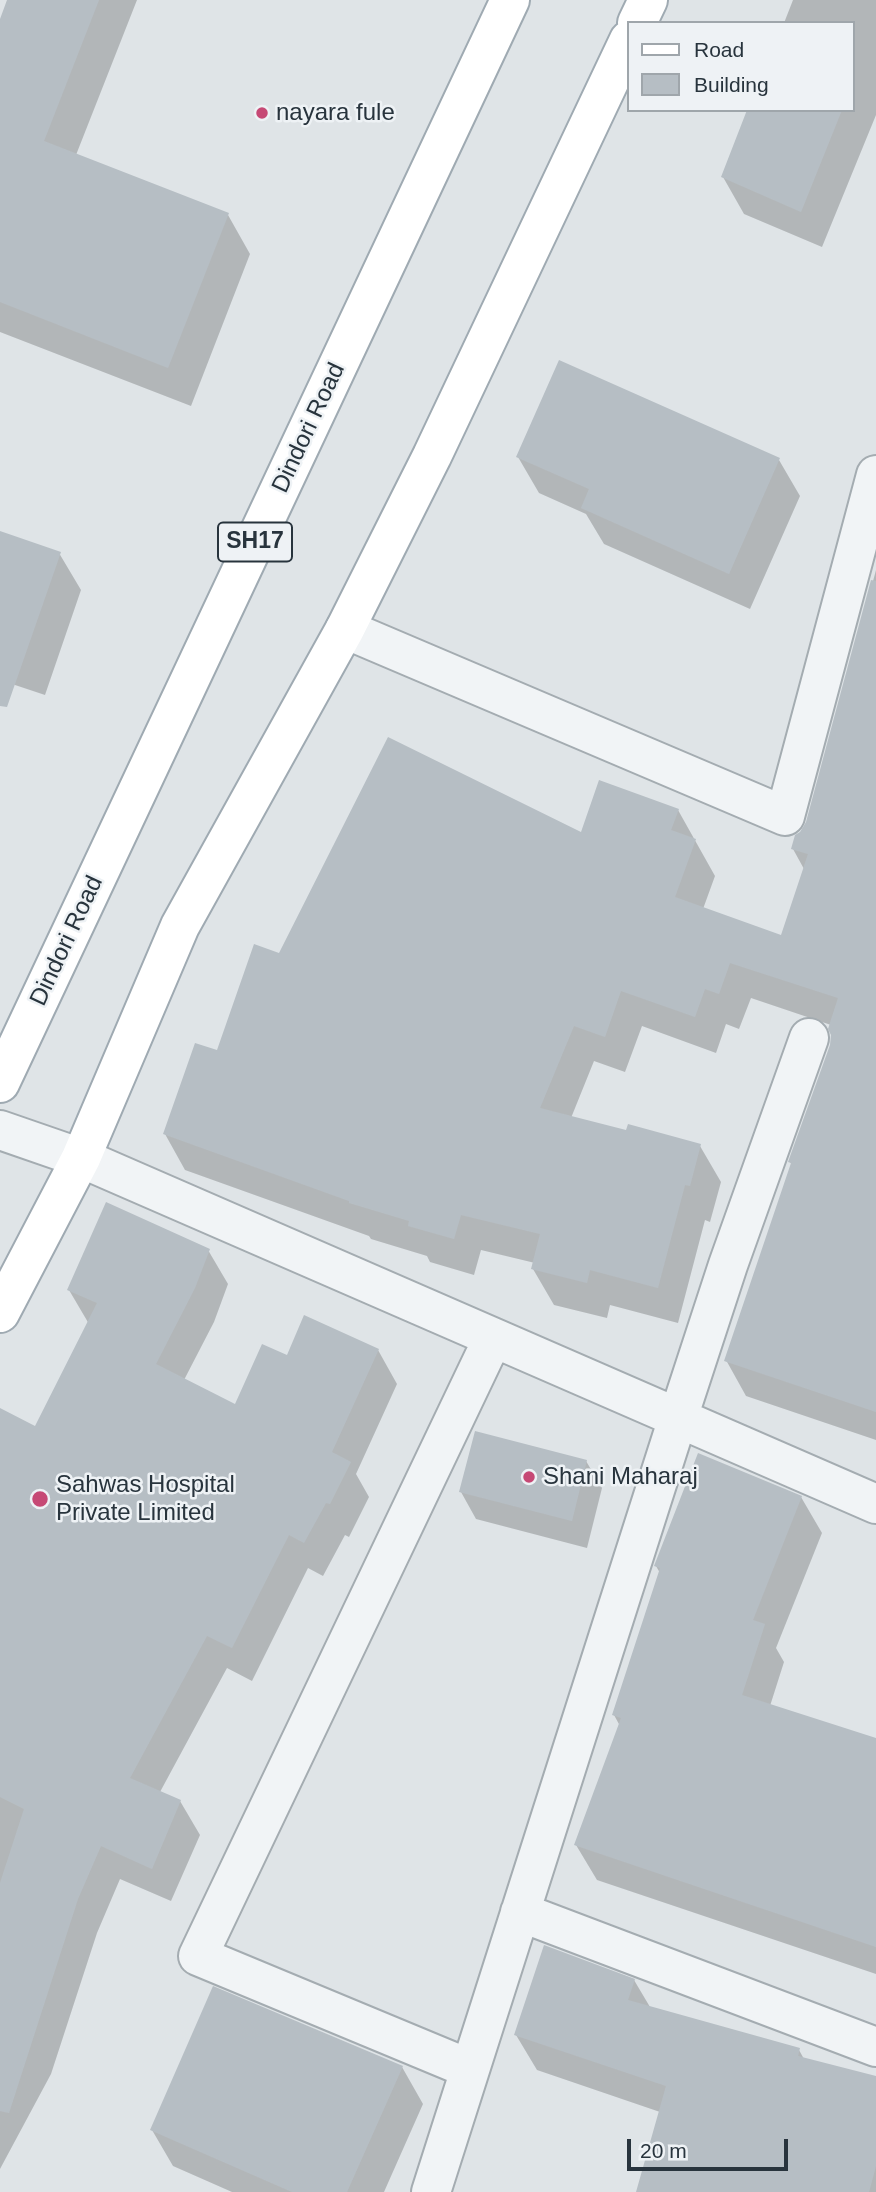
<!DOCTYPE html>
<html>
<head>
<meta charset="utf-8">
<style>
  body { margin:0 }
  #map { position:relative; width:876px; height:2192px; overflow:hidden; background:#dfe4e7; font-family:Arial,sans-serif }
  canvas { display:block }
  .legend { position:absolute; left:627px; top:21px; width:228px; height:91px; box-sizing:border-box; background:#eef2f5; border:2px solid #9fa6ab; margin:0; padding:9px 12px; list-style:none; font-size:21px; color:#28343d }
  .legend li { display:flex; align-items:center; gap:14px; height:35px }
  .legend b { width:35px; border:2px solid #9fa6ab }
  .scale { position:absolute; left:627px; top:2139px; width:161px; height:32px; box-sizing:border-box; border:4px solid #28343d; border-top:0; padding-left:9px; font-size:21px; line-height:24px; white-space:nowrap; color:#28343d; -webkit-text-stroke:5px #eef2f5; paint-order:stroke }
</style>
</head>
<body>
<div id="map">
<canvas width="876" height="2192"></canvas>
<ul class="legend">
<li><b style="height:9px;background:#fff"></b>Road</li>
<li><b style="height:19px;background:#b6bec4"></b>Building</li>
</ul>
<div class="scale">20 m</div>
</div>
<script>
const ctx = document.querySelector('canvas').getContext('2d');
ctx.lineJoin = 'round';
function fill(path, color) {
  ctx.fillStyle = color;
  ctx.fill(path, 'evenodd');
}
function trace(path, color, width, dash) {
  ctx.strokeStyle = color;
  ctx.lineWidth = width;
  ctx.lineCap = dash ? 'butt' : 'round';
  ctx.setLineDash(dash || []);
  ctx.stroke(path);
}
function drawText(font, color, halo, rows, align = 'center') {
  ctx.font = font + ' Arial,sans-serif';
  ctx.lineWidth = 5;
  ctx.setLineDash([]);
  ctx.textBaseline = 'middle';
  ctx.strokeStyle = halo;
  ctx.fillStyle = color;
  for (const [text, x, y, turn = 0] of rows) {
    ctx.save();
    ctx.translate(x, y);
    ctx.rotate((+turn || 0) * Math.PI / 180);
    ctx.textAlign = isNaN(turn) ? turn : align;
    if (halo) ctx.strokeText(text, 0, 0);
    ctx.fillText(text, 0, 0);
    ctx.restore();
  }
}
const shadow = new Path2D(`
  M9 0H137L76 155 228 215 250 254 191 406 0 332V24Z
  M793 0H876V115L822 247 744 214 723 177 749 110H853V23H784Z
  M518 457 779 460 800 496 750 609 604 544 586 514 539 493Z
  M0 533 59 553 81 590 45 695 0 680Z
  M876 570V1440L746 1396 726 1360 792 1165 790 1162 831 1046V1025L751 998 739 1029 726 1024 716 1053 642 1026 625 1072 594 1061 571 1118 627 1133 700 1146 721 1182 710 1222 705 1220 678 1323 610 1305 607 1318 554 1305 533 1269 535 1263 481 1250 474 1275 430 1262 427 1256 371 1239 369 1236 185 1170 165 1134 280 956 582 835 678 810 715 876 703 909 782 938 804 869 793 849 808 822Z
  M208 1250 228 1284 214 1322 184 1380 236 1406 288 1357 378 1350 397 1384 356 1474 369 1497 349 1537 345 1535 323 1576 308 1568 252 1681 227 1668 160 1792 180 1801 200 1835 171 1901 120 1879 97 1933 51 2074 0 2169V1410L36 1428 89 1324 69 1290Z
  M586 1461 602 1488 587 1548 476 1519 461 1492Z
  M801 1497 822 1533 776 1648 784 1662 770 1706 876 1740V1974L597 1880 576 1845 620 1726 614 1715 660 1573 656 1566Z
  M634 1980 650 2007 799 2050 804 2059 876 2078V2192H638L660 2112 537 2070 516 2035Z
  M402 2067 423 2104 384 2192H232L173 2166 152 2130Z`);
const building = new Path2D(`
  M7 0H99L44 141 229 213 168 368 0 302V19Z
  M747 110H842L801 212 721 177Z
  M559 360 780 458 729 574 581 508 589 489 516 457Z
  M0 531 61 552 7 707 0 706Z
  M871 580 876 581V1412L724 1361 791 1163 788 1162 830 1045 831 1035 828 1029 838 998 730 963 719 994 705 989 695 1017 621 991 605 1037 574 1026 540 1108 626 1130 628 1124 701 1144 690 1186 685 1185 658 1288 590 1270 587 1283 531 1269 540 1234 461 1215 454 1239 408 1226 409 1221 349 1203V1201L163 1134 195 1043 217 1050 254 944 279 953 388 737 581 832 599 780 679 809 671 830 696 839 675 897 781 935 808 854 791 849 795 835 800 832 806 822Z
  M106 1202 210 1249 195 1288 156 1364 235 1404 262 1344 287 1355 304 1315 379 1349 332 1452 351 1462 330 1504 326 1503 304 1543 289 1535 232 1648 207 1636 130 1778 181 1800 152 1869 101 1846 78 1899 9 2113 0 2111V1883L24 1809 0 1797V1408L35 1426 97 1303 67 1290Z
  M475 1431 587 1460 572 1521 459 1492Z
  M698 1453 802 1496 753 1620 765 1624 742 1695 876 1738V1947L574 1845 621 1718 612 1715 660 1568 654 1566Z
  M544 1945 635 1979 628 2000 800 2048 798 2056 876 2076V2166L869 2192H636L666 2086 514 2035Z
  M213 1986 403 2066 347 2192H292L150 2130Z`);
const minor = new Path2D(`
  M345 629 785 816 876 475
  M0 1130 81 1158 876 1504
  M520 1912 876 2047
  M470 2069 198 1956 493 1338
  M431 2192 678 1418 728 1265 809 1038`);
const major = new Path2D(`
  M637 23 648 0
  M0 1083 510 0
  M0 1313 81 1158 180 926 345 629 432 456 629 40`);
const markers = [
  [262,113,7,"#c64975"],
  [529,1477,7,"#c64975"],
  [40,1499,9,"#c64975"]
];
const shields = [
  [255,542,74]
];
const shieldNames = [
  ["SH17",255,542]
];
const poiNames = [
  ["nayara fule",276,113],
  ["Shani Maharaj",543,1477],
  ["Sahwas Hospital",56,1485],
  ["Private Limited",56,1513]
];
const streetNames = [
  ["Dindori Road",309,428,-65],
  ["Dindori Road",67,941,-65]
];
fill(shadow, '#0003');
fill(building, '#b6bec4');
trace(minor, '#a4acb1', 42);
trace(major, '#9faab2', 42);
trace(minor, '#f1f4f6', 38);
trace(major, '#fff', 38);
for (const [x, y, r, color] of markers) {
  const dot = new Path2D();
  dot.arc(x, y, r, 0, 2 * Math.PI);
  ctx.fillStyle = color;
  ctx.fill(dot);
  trace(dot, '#eef2f5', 2.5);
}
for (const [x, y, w] of shields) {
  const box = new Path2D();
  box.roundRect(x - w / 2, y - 19.5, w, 39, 5);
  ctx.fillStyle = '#eef2f5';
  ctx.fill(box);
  trace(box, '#28343d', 2);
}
drawText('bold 23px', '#28343d', null, shieldNames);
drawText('24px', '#28343d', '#eef2f5', poiNames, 'left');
drawText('24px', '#28343d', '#eef2f5', streetNames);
</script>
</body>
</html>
